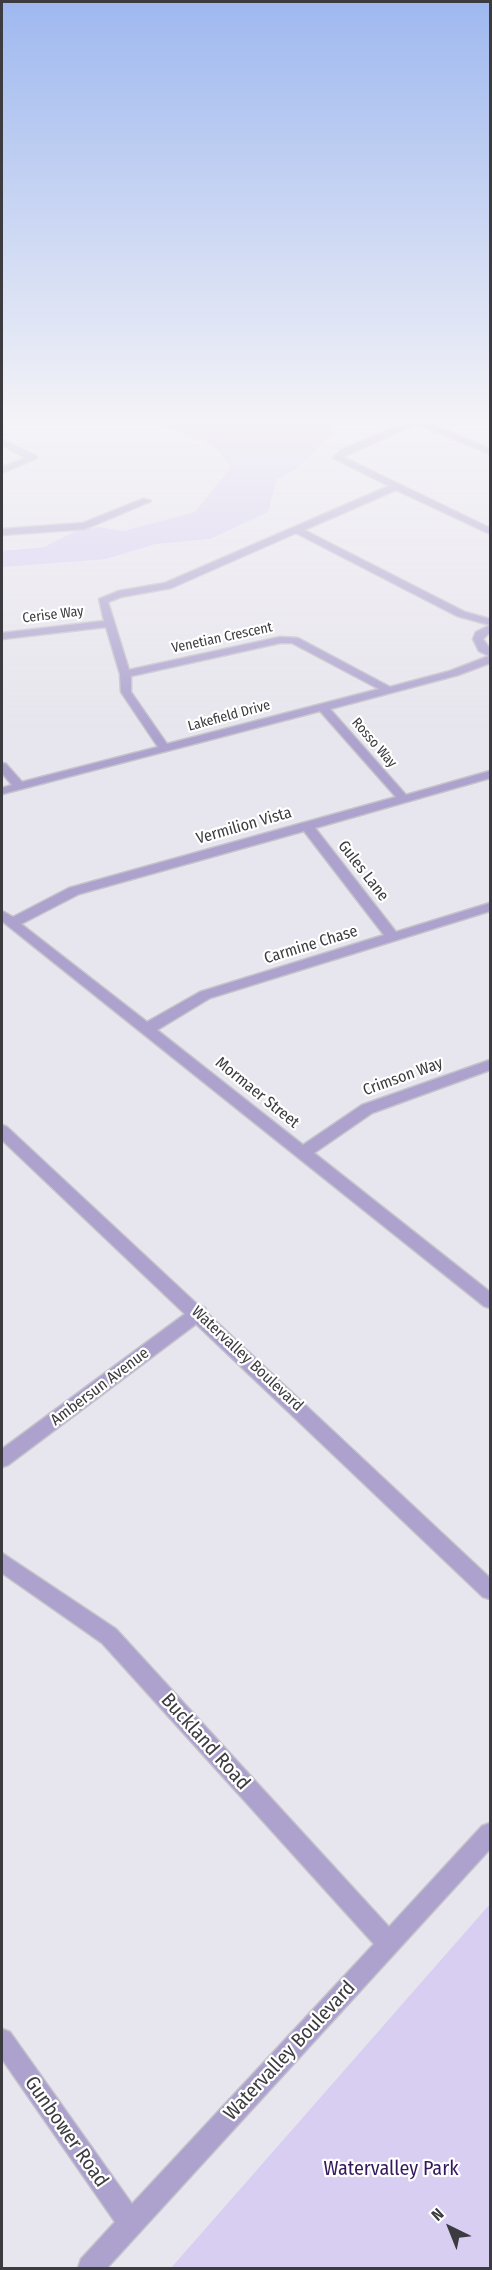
<!DOCTYPE html>
<html>
<head>
<meta charset="utf-8">
<style>
  body { margin:0 }
  #map { position:relative; width:492px; height:2270px; overflow:hidden; background:#e7e5ed; font-family:"Fira Sans Condensed",sans-serif }
  canvas { display:block }
  .frame { position:absolute; inset:0; border:3px solid #3c3b3f; pointer-events:none }
  .north { position:absolute; left:420px; top:2198px; width:60px; height:60px; -webkit-text-stroke:4px #fff; paint-order:stroke; rotate:317deg; font-size:16px; font-weight:700; line-height:24px; text-align:center; color:#3c3b3f }
  .north::after { content:''; display:block; margin:auto; width:21px; height:27px; background:#3c3b3f; clip-path:polygon(50% 0,100% 100%,50% 72%,0 100%) }
</style>
</head>
<body>
<div id="map">
<canvas width="492" height="2270"></canvas>
<div class="frame"></div>
<div class="north">N</div>
</div>
<script>
const ctx = document.querySelector('canvas').getContext('2d');
ctx.lineJoin = 'round';
function fill(path, color) {
  ctx.fillStyle = color;
  ctx.fill(path, 'evenodd');
}
function trace(path, color, width, dash) {
  ctx.strokeStyle = color;
  ctx.lineWidth = width;
  ctx.lineCap = dash ? 'butt' : 'round';
  ctx.setLineDash(dash || []);
  ctx.stroke(path);
}
function drawText(font, color, halo, rows, align = 'center') {
  ctx.font = font + ' "Fira Sans Condensed",sans-serif';
  ctx.lineWidth = 4.5;
  ctx.setLineDash([]);
  ctx.textBaseline = 'middle';
  ctx.strokeStyle = halo;
  ctx.fillStyle = color;
  for (const [text, x, y, turn = 0] of rows) {
    ctx.save();
    ctx.translate(x, y);
    ctx.rotate((+turn || 0) * Math.PI / 180);
    ctx.textAlign = isNaN(turn) ? turn : align;
    if (halo) ctx.strokeText(text, 0, 0);
    ctx.fillText(text, 0, 0);
    ctx.restore();
  }
}
const green = new Path2D(`
  M152 422H333L335 433 296 469 277 479 268 512 210 539 156 544 106 559 2 567V551L44 547 76 531 99 527 123 531 195 512 231 467 214 446Z
  M490 1904V2268H171Z`);
const minor = new Path2D(`
  M407 422H427L490 449V454L417 424 343 457 490 528V534L396 490 304 530 465 612 490 619V632L483 639 490 649V663L458 675 330 709 406 795 490 771V778L315 828 396 932 490 903V911L210 998 157 1030 303 1145 362 1105 490 1060V1070L372 1113 314 1153 490 1292V1308L484 1306 2 921V911L13 917 69 888 396 797 320 711 2 794V788L12 785 2 773V763L6 764 22 782 158 747 121 692 120 674 106 627 2 639V633L104 621 99 599 119 591 165 583 389 486 333 458 341 450ZM296 533 457 616 490 625 476 632 473 639 479 651 489 656 450 671 390 687 298 638 280 637 129 670 108 602 121 597 171 588ZM280 643H292L379 689 167 744 131 692V676ZM304 831 384 935 200 992 147 1022 21 924 79 894Z
  M2 439 36 456 37 458 2 473V467L26 458 2 445Z
  M143 499 151 501 85 529 2 535V529L83 523Z
  M2 1125 7 1127 199 1306 205 1308 207 1313 490 1578V1599L483 1597 196 1324 8 1465 2 1467V1449L185 1314 2 1140Z
  M2 1553 116 1629 389 1927 482 1826 490 1823V1849L107 2268H78L81 2259 115 2222 2 2059V2029L10 2032 132 2204 374 1944 102 1643 2 1573Z`);
const farStreetnames = [
  ["Cerise Way",53,615,-7],
  ["Venetian Crescent",222,638,-12],
  ["Lakefield Drive",229,716,-15],
  ["Rosso Way",374,743,49]
];
const streetNames = [
  ["Vermilion Vista",244,826,-16],
  ["Gules Lane",363,871,52],
  ["Carmine Chase",311,945,-17],
  ["Crimson Way",403,1077,-20],
  ["Mormaer Street",257,1093,39],
  ["Watervalley Boulevard",247,1359,43],
  ["Ambersun Avenue",100,1387,-37]
];
const nearStreetnames = [
  ["Buckland Road",205,1742,48],
  ["Watervalley Boulevard",290,2051,-47],
  ["Gunbower Road",66,2132,55]
];
const nearParknames = [
  ["Watervalley Park",391,2169]
];
fill(green, '#d7cef2');
trace(minor, '#c5c3ca', 3);
fill(minor, '#ada2ce');
const sky = ctx.createLinearGradient(0, 0, 0, 740);
sky.addColorStop(0, '#9eb8ef');
sky.addColorStop(0.57, '#f4f3f7');
sky.addColorStop(1, '#f4f3f700');
ctx.fillStyle = sky;
ctx.fillRect(0, 0, 492, 740);
drawText('14px', '#3c3b3f', '#fff', farStreetnames);
drawText('16px', '#3c3b3f', '#fff', streetNames);
drawText('20px', '#3c3b3f', '#fff', nearStreetnames);
drawText('20px', '#341a5d', '#fff', nearParknames);
</script>
</body>
</html>
